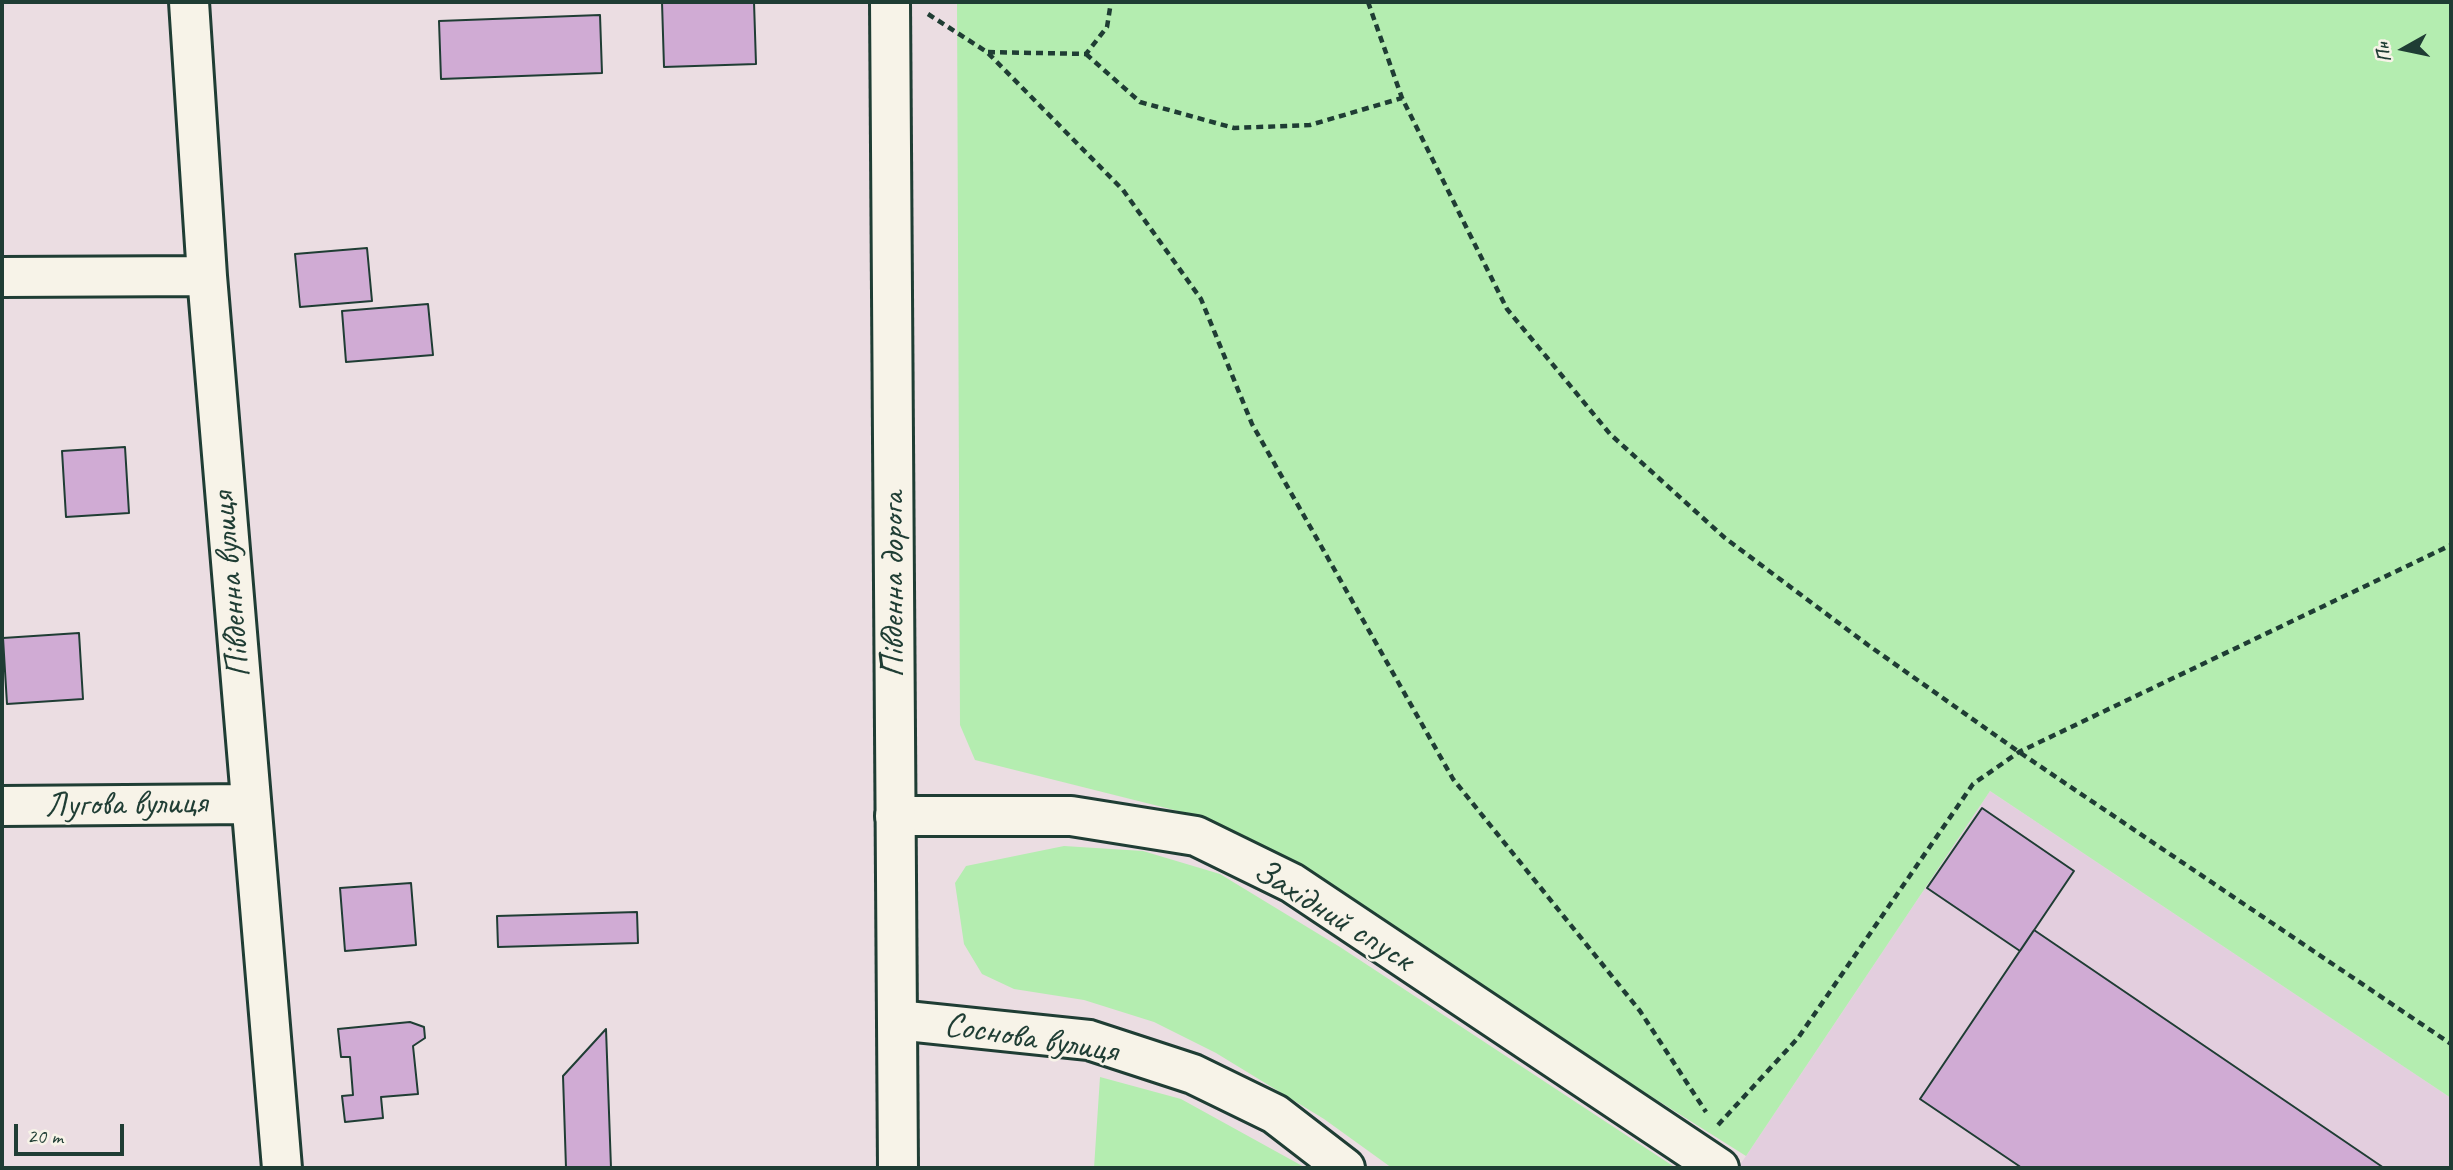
<!DOCTYPE html>
<html>
<head>
<meta charset="utf-8">
<style>
  body { margin:0 }
  #map { position:relative; width:2453px; height:1170px; overflow:hidden; background:#ebdde2; font-family:Caveat,sans-serif }
  canvas { display:block }
  .frame { position:absolute; inset:0; border:4px solid #1f3d34; pointer-events:none }
  .north { position:absolute; left:2369px; top:14px; width:70px; height:70px; -webkit-text-stroke:5px #f7f3e8; paint-order:stroke; rotate:261deg; font-size:19px; font-weight:700; line-height:28px; text-align:center; color:#1f3d34 }
  .north::after { content:''; display:block; margin:auto; width:24px; height:32px; background:#1f3d34; clip-path:polygon(50% 0,100% 100%,50% 72%,0 100%) }
  .scale { position:absolute; left:14px; top:1124px; width:110px; height:32px; box-sizing:border-box; border:4px solid #1f3d34; border-top:0; padding-left:9px; font-size:21px; line-height:24px; white-space:nowrap; color:#1f3d34; -webkit-text-stroke:5px #f7f3e8; paint-order:stroke }
</style>
</head>
<body>
<div id="map">
<canvas width="2453" height="1170"></canvas>
<div class="frame"></div>
<div class="north">Пн</div>
<div class="scale">20 m</div>
</div>
<script>
const ctx = document.querySelector('canvas').getContext('2d');
ctx.lineJoin = 'round';
function fill(path, color) {
  ctx.fillStyle = color;
  ctx.fill(path, 'evenodd');
}
function trace(path, color, width, dash) {
  ctx.strokeStyle = color;
  ctx.lineWidth = width;
  ctx.lineCap = dash ? 'butt' : 'round';
  ctx.setLineDash(dash || []);
  ctx.stroke(path);
}
function drawText(font, color, halo, rows, align = 'center') {
  ctx.font = font + ' Caveat,sans-serif';
  ctx.lineWidth = 5;
  ctx.setLineDash([]);
  ctx.textBaseline = 'middle';
  ctx.strokeStyle = halo;
  ctx.fillStyle = color;
  for (const [text, x, y, turn = 0] of rows) {
    ctx.save();
    ctx.translate(x, y);
    ctx.rotate((+turn || 0) * Math.PI / 180);
    ctx.textAlign = isNaN(turn) ? turn : align;
    if (halo) ctx.strokeText(text, 0, 0);
    ctx.fillText(text, 0, 0);
    ctx.restore();
  }
}
const built = new Path2D(`
  M1990 791 2451 1098V1168H1738Z`);
const green = new Path2D(`
  M957 2H2451V1098L1990 791 1746 1156 1210 819 975 760 960 725Z
  M1064 846 1143 851 1220 874 1340 947 1676 1168H1392L1324 1119 1216 1053 1154 1022 1084 1000 1014 989 982 974 964 944 955 883 966 866Z
  M1100 1077 1181 1099 1306 1168H1094Z`);
const building = new Path2D(`
  M662 2H754L756 64 664 67Z
  M600 15 602 73 441 79 439 21Z
  M367 248 372 301 300 307 295 254Z
  M428 304 433 355 346 362 342 311Z
  M125 447 129 513 66 517 62 451Z
  M79 633 83 699 7 704 3 638Z
  M1982 808 2074 871 2020 951 1927 888Z
  M411 883 416 945 345 951 340 888Z
  M637 912 638 943 498 947 497 916Z
  M2034 930 2384 1168H2022L1920 1099Z
  M410 1022 424 1027 425 1038 413 1046 418 1094 381 1097 383 1118 345 1122 342 1096 353 1095 350 1057H341L338 1029Z
  M606 1029 611 1168H566L563 1076Z`);
const path = new Path2D(`
  M1368 2 1402 98 1507 309 1610 434 1725 538 1868 645 2019 752 2451 1044
  M928 14 987 52 1123 190 1201 299 1252 424 1453 779 1640 1011 1706 1112
  M988 52 1086 54 1107 27 1111 2
  M1086 54 1140 102 1234 128 1310 125 1402 98
  M1718 1125 1798 1038 1973 784 2019 752 2451 545`);
const minor = new Path2D(`
  M189 2 207 276 282 1168
  M2 277 207 276
  M2 806 250 804
  M895 816H1071L1196 836 1292 883 1719 1168
  M897 1020 1089 1040 1193 1074 1275 1114 1345 1168`);
const trunk = new Path2D(`
  M890 2 898 1168`);
const streetNames = [
  ["Південна вулиця",232,585,-95],
  ["Південна дорога",894,585,-90],
  ["Лугова вулиця",126,805,-1],
  ["Західний спуск",1333,916,32],
  ["Соснова вулиця",1031,1039,9]
];
fill(built, '#e3cede');
fill(green, '#b4edb0');
fill(building, '#d0abd4');
trace(building, '#1f3d34', 2);
trace(minor, '#1f3d34', 44);
trace(trunk, '#1f3d34', 44);
trace(path, '#1f3d34', 4.5, [7, 5]);
trace(minor, '#f7f3e8', 38);
trace(trunk, '#f7f3e8', 38);
drawText('35px', '#1f3d34', '#f7f3e8', streetNames);
</script>
</body>
</html>
